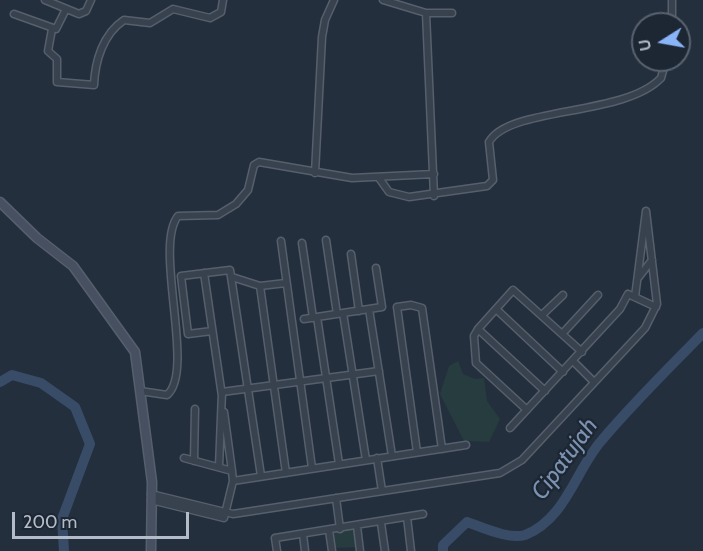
<!DOCTYPE html>
<html>
<head>
<meta charset="utf-8">
<style>
  body { margin:0 }
  #map { position:relative; width:703px; height:551px; overflow:hidden; background:#242f3e; font-family:Cabin,sans-serif }
  canvas { display:block }
  .north { position:absolute; left:631px; top:12px; width:60px; height:60px; box-sizing:border-box; background:#1d2633; border:2px solid #59626f; border-radius:50%; rotate:259deg; font-size:16px; font-weight:700; line-height:24px; text-align:center; color:#b4bcc9 }
  .north::after { content:''; display:block; margin:auto; width:21px; height:27px; background:#8ab4f8; clip-path:polygon(50% 0,100% 100%,50% 72%,0 100%) }
  .scale { position:absolute; left:12px; top:512px; width:177px; height:27px; box-sizing:border-box; border:3px solid #b4bcc9; border-top:0; padding-left:8px; font-size:18px; line-height:21px; white-space:nowrap; color:#b4bcc9; -webkit-text-stroke:4px #1d2633; paint-order:stroke }
</style>
</head>
<body>
<div id="map">
<canvas width="703" height="551"></canvas>
<div class="north">U</div>
<div class="scale">200 m</div>
</div>
<script>
const ctx = document.querySelector('canvas').getContext('2d');
ctx.lineJoin = 'round';
function fill(path, color) {
  ctx.fillStyle = color;
  ctx.fill(path, 'evenodd');
}
function trace(path, color, width, dash) {
  ctx.strokeStyle = color;
  ctx.lineWidth = width;
  ctx.lineCap = dash ? 'butt' : 'round';
  ctx.setLineDash(dash || []);
  ctx.stroke(path);
}
function drawText(font, color, halo, rows, align = 'center') {
  ctx.font = font + ' Cabin,sans-serif';
  ctx.lineWidth = 4.5;
  ctx.setLineDash([]);
  ctx.textBaseline = 'middle';
  ctx.strokeStyle = halo;
  ctx.fillStyle = color;
  for (const [text, x, y, turn = 0] of rows) {
    ctx.save();
    ctx.translate(x, y);
    ctx.rotate((+turn || 0) * Math.PI / 180);
    ctx.textAlign = isNaN(turn) ? turn : align;
    if (halo) ctx.strokeText(text, 0, 0);
    ctx.fillText(text, 0, 0);
    ctx.restore();
  }
}
const green = new Path2D(`
  M458 361 463 374 475 379 484 378 487 401 500 419 489 442 464 441 440 394 449 366Z
  M355 529 357 547 334 548 331 531Z`);
const river = new Path2D(`
  M0 382 12 375 41 383 75 407 90 444 62 519 64 551
  M443 551V545L467 522C482 527 509 540 525 535 566 519 576 469 602 440 634 402 669 368 703 333`);
const street = new Path2D(`
  M45 0 79 14 86 11 91 0
  M383 0 426 13H452
  M672 0V24
  M426 13 434 196
  M14 14 56 29 66 9
  M52 29 48 51 57 59V82L94 85C95 61 103 34 124 20L150 23 173 9 210 18 221 12 223 0
  M315 173 322 37 325 20 334 0
  M379 178 389 192 409 197 487 186 493 180 489 142C509 106 624 117 661 78L666 60
  M326 240 337 314
  M281 241 312 468
  M302 243 313 318
  M351 254 359 311
  M204 273 222 396
  M232 277 260 286 286 283
  M638 278 652 260
  M260 286 286 473
  M369 309 392 456
  M496 309 563 372
  M343 313 366 460
  M542 315 563 295
  M317 317 339 464
  M304 319 382 307 376 268
  M478 329 545 391
  M212 331 188 334 181 276 230 270 261 476
  M562 334 598 295
  M573 361 594 382
  M140 391 167 395C196 371 153 247 178 216L218 215 236 204 248 190 254 165 259 162 352 178 434 174
  M527 410 476 363 474 336 478 329 513 290 582 352
  M224 412 232 471
  M510 428 620 309 628 294 656 307
  M417 452 397 307 411 305 422 308 442 449
  M377 458 382 491
  M194 461 195 409
  M219 467 222 392 379 371
  M233 481 466 445
  M151 494 233 514 500 473 522 460 645 328 657 304 646 211 635 297
  M336 498 340 529
  M151 500 224 518 233 481 232 471 184 458
  M407 517 411 551
  M381 523 385 551
  M357 526 360 551
  M329 530 332 551
  M303 534 305 551
  M277 551 275 538 423 514`);
const secondary = new Path2D(`
  M0 202 37 238 73 266 135 352 152 482 151 551`);
const waterNames = [
  ["Cipatujah",565,459,-54]
];
fill(green, '#263c3f');
trace(river, '#394c67', 10);
trace(street, '#565f6c', 9);
trace(secondary, '#565f6c', 11);
trace(street, '#38414e', 6);
trace(secondary, '#465061', 8);
drawText('italic 24px', '#7c92b1', '#1d2633', waterNames);
</script>
</body>
</html>
